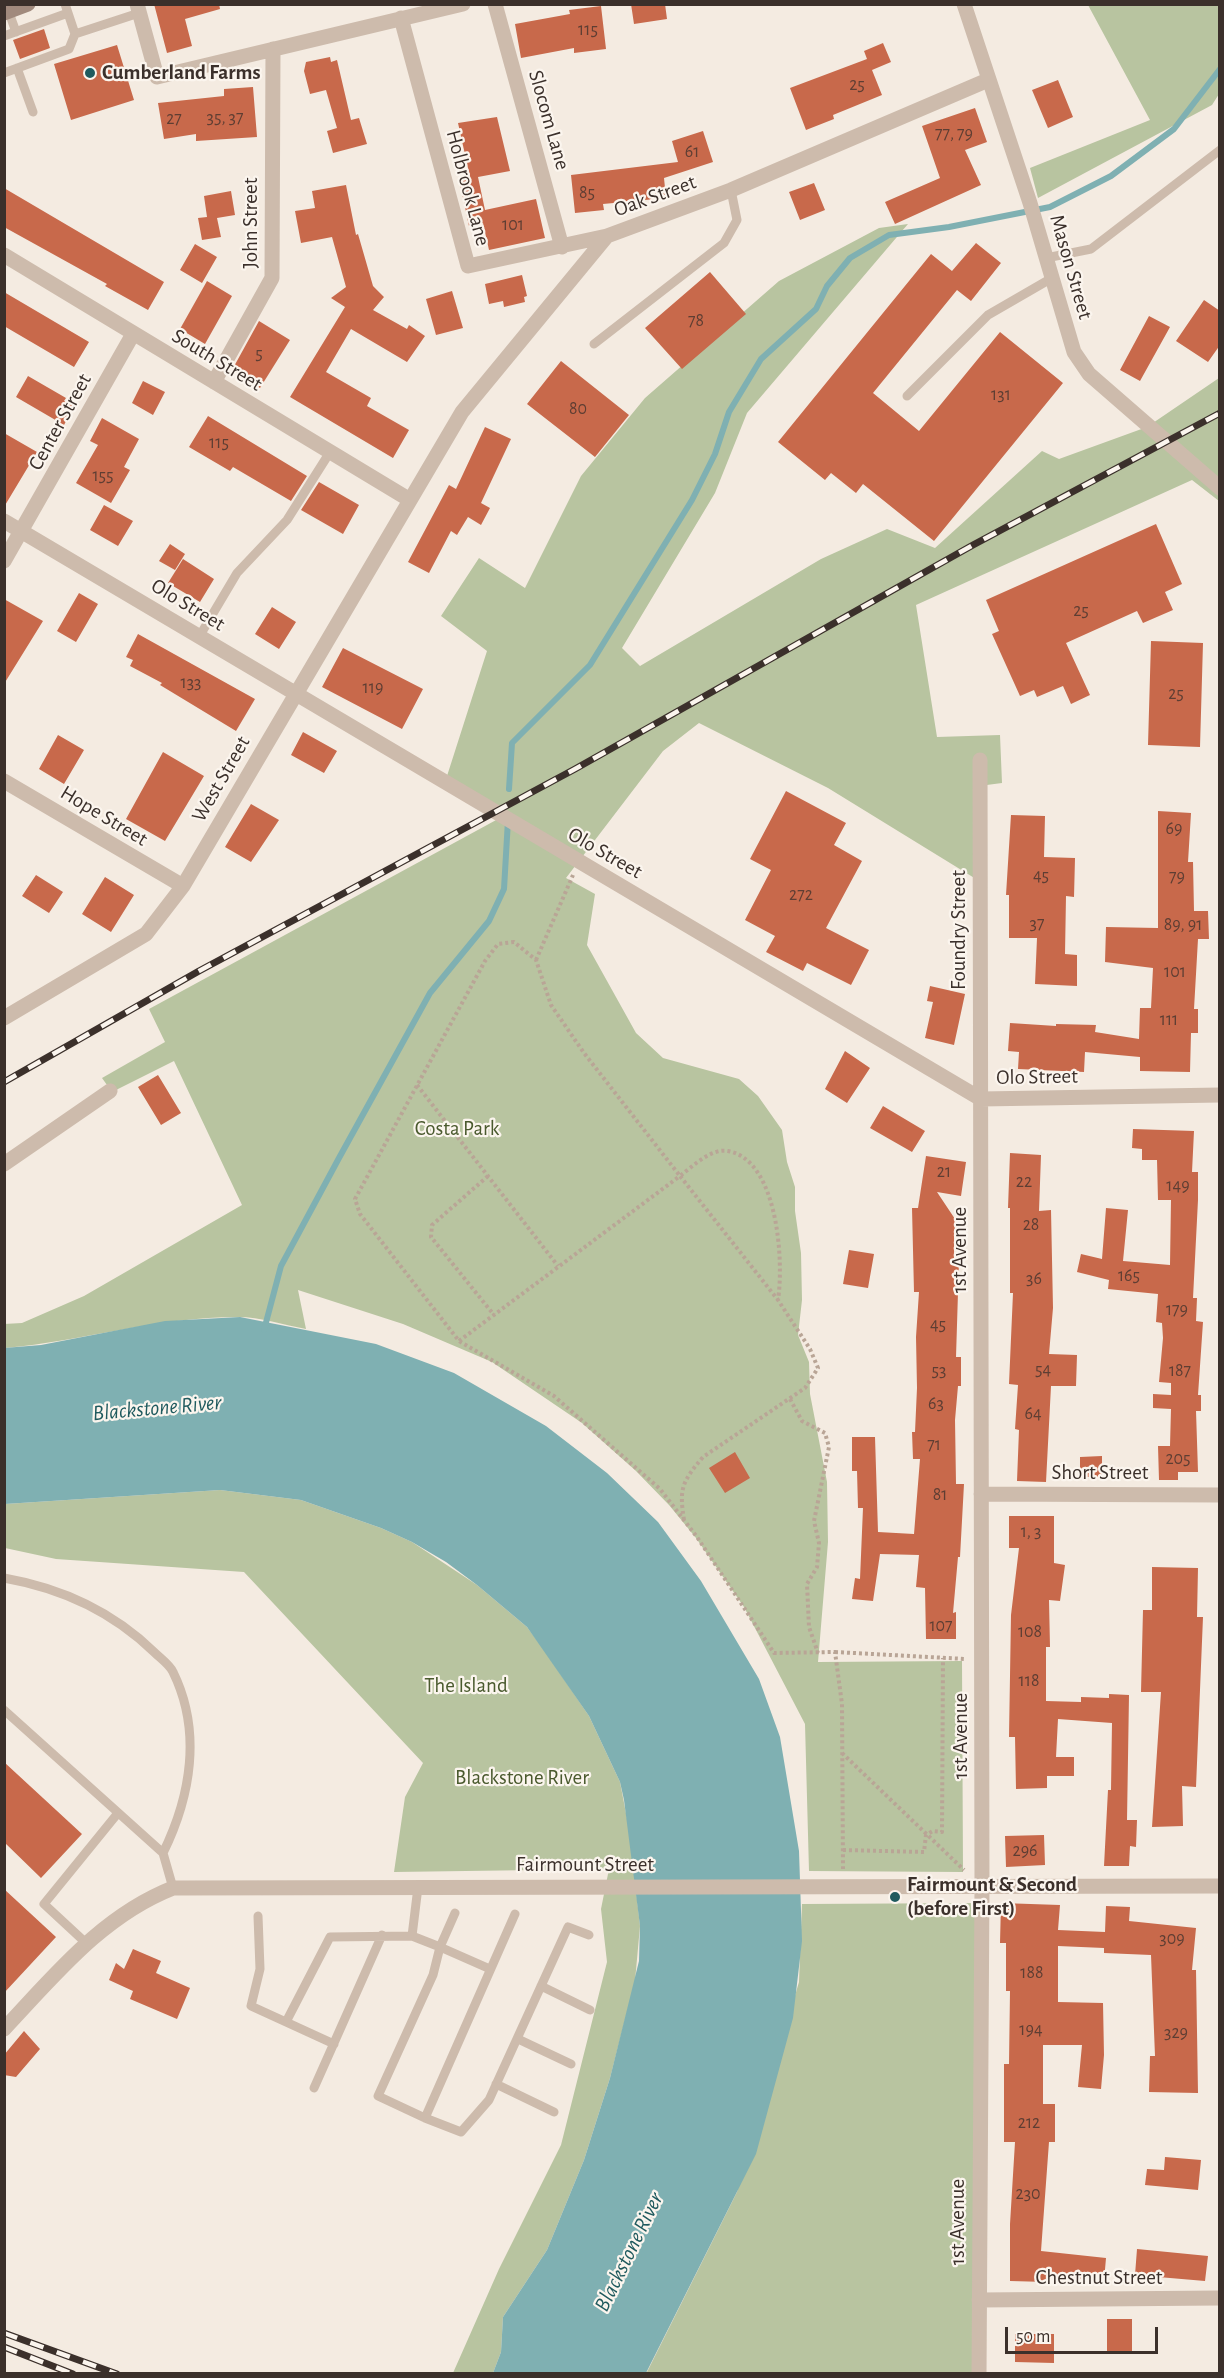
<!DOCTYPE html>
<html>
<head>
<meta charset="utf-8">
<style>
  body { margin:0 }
  #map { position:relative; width:1224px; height:2378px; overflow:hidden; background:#f4ebe1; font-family:"Alegreya Sans",sans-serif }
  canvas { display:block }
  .frame { position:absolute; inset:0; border:6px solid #3b302b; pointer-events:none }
  .scale { position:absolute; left:1005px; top:2327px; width:153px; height:27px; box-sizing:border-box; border:3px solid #3b302b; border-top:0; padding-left:8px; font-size:18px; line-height:21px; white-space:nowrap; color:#3b302b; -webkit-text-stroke:4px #fbf5ee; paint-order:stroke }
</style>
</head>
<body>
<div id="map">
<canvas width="1224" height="2378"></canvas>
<div class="frame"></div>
<div class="scale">50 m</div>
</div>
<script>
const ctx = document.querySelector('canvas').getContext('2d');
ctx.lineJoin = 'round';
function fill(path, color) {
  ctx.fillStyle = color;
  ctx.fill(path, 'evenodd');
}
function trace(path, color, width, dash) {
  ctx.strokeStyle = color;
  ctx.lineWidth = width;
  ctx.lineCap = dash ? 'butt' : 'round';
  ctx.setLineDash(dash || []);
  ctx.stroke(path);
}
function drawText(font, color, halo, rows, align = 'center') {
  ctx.font = font + ' "Alegreya Sans",sans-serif';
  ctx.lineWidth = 4.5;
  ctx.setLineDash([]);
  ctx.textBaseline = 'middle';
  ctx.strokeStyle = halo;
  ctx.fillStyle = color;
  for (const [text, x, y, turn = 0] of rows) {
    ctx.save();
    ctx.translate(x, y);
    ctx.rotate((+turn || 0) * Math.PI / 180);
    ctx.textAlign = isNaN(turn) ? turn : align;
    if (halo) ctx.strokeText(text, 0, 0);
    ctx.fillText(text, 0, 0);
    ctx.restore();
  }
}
const green = new Path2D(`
  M1088 5H1219V94L1212 105 1038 198 1030 168 1150 120Z
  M908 224 747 413 715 493 622 648 640 666 821 559 887 529 935 548 1042 451 1059 459 1147 427 1219 378V501L1192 480 916 605 937 737 1000 735 1002 783 979 786 976 879 828 788 699 723 663 751 566 878 595 894 587 945 636 1033 663 1058 739 1079 758 1096 782 1130 787 1162 795 1187V1211L801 1253 802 1300 798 1335 809 1362 810 1394 827 1482 828 1542 818 1662 962 1661 963 1872 809 1871 805 1724 744 1607 696 1538 669 1505 636 1471 582 1423 492 1362 403 1324 298 1290 306 1329C284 1325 260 1317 238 1317 158 1317 83 1341 5 1348L4 1324 22 1323 84 1296 242 1205 174 1061 112 1092 102 1078 165 1042 149 1009 509 813 447 776 487 651 441 616 479 558 525 588 581 476 645 398 779 281 879 228Z
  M220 1490 301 1500 381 1528 412 1542 477 1585 527 1627 542 1647 589 1716 620 1782 629 1829 640 1926 635 1981 610 2078 584 2160 547 2250 503 2317 501 2352 493 2373H453L499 2269 561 2145 607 1962 601 1909 609 1869 394 1872 405 1797 423 1763 244 1572 56 1559 5 1548V1504Z
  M985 1903V2373L646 2374 737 2192 799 1982 802 1904Z`);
const water = new Path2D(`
  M240 1317 376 1344 454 1373 546 1426 607 1473 658 1522 701 1581 759 1679 780 1737 799 1851 802 1941 793 2018 756 2154 646 2373H493L501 2352 503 2317 547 2250 584 2160 610 2078 639 1961 640 1926 624 1800 620 1782 589 1716 527 1627 477 1585 446 1562 412 1542 381 1528 301 1500 220 1490 5 1504 4 1348 41 1345 165 1321Z`);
const stream = new Path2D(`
  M509 789 512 743 590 665 692 500 715 454 729 412 761 359 816 309 827 286 850 258 889 235 949 227 1050 207 1111 176 1174 129 1220 69
  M264 1330 281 1266 339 1158 430 993 489 921 504 889 508 820`);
const building = new Path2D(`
  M154 4H219L220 9 185 19 192 46 167 53Z
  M631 4H665L667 19 634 24Z
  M601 6 606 49 574 53V48L521 58 515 24 570 14 569 10Z
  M44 29 50 48 20 59 13 40Z
  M883 43 891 62 872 70 882 95 833 115 834 119 806 130 790 88 867 59 864 51Z
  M117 45 134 100 71 120 54 64Z
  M330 57 331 62 337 60 351 120 359 118 367 144 333 153 327 131 337 128 328 97 326 90 310 94 304 71 306 62Z
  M1058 80 1073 117 1048 128 1032 90Z
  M253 87 257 137 196 141V134L164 139 158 103 224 96V89Z
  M975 108 987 142 965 150 981 185 895 224 885 202 940 178 922 126Z
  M497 117 510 171 478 177 485 210 536 199 545 238 489 250 483 223 469 226 459 179 470 177 458 123Z
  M703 131 713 162 664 178 666 198 603 204 604 210 575 213 571 175 678 162 672 141Z
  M814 183 825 210 800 220 789 192Z
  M346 185 356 235 358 234 373 286 384 297 373 310 407 329 409 325 425 336 407 362 351 329 326 372 371 398 367 406 409 430 393 458 290 397 345 307 331 298 346 287 332 237 301 243 295 211 315 208 312 191Z
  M4 188 164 282 148 310 105 286 107 284 4 227Z
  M231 191 235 215 217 218 221 237 202 240 198 218 207 217 204 196Z
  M976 243 1001 263 971 301 957 290 873 393 919 431 1000 332 1063 383 934 541 863 484 856 493 831 473 825 480 778 442 931 254 952 271Z
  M195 244 217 257 202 283 180 270Z
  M710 272 746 314 682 369 645 328Z
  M522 275 527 296 524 297 525 302 504 307 503 301 489 304 485 284Z
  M207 281 232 296 205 344 180 329Z
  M452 291 463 328 436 335 426 299Z
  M4 292 89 342 74 367 4 326Z
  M1204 300 1220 311V345L1208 362 1176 341Z
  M1149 316 1170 327 1140 381 1120 370Z
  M259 321 290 340 260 388 232 370Z
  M561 361 629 415 595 457 527 404Z
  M28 376 66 398 64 401 74 406 64 425 16 397Z
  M143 381 165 392 153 415 132 403Z
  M208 416 307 476 291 501 233 467 230 471 189 447Z
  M102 418 139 439 124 467 130 470 111 503 76 483 98 445 90 441Z
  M485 427 511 439 481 503 490 508 481 525 468 517 457 535 451 531 429 573 408 562 449 485 456 489Z
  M4 433 37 452 4 507Z
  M319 482 359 505 343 534 301 510Z
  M104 505 133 521 118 546 90 530Z
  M1156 524 1182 584 1165 592 1173 610 1143 623 1137 611 1066 643 1090 695 1071 704 1063 686 1037 697 1034 690 1020 696 992 634 999 631 986 600Z
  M170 544 185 554 175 570 159 561Z
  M183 559 214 579 200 602 168 583Z
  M79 593 98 604 76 642 57 631Z
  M4 599 43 621 4 684Z
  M272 607 296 622 279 649 255 634Z
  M138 634 255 699 236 731 160 685 162 683 130 666 133 660 126 657Z
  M1151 641 1203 643 1200 747 1148 745Z
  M343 648 423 689 402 729 322 687Z
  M303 732 337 751 324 773 291 755Z
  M58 735 84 750 64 784 39 769Z
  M163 752 204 776 165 841 126 819Z
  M786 791 846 823 834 845 862 861 826 928 869 950 851 985 807 963 803 971 766 952 775 936 745 920 771 870 750 859Z
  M251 804 279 820 251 862 225 847Z
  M1158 811 1191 813 1188 862H1193L1194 911H1208L1209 939H1198L1194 1009H1198V1033H1191L1190 1072 1140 1071V1057L1085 1052 1084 1072 1018 1069 1019 1052 1008 1051 1010 1023 1056 1026V1024L1096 1025 1095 1032 1139 1039 1140 1008H1151L1153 968 1105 962 1106 927 1158 928Z
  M1011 815 1045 816 1044 857 1075 858 1074 897 1066 896 1065 954 1077 955V986L1035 984 1037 938H1009V895H1006Z
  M36 875 63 892 49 913 22 896Z
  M105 877 134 895 111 932 82 914Z
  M930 986 965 994 954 1045 925 1038 933 1002 927 1001Z
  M845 1051 870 1068 847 1103 825 1089Z
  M158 1075 181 1113 161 1125 138 1087Z
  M883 1106 925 1131 912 1152 870 1128Z
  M1133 1129 1194 1131 1192 1172H1198V1200L1193 1298H1197L1196 1321 1203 1322 1198 1395H1201V1411H1196L1198 1472H1178V1480H1159L1158 1446H1170L1171 1409 1153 1408V1394L1171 1395V1383L1159 1382 1163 1338 1162 1323 1156 1322 1158 1294 1108 1289 1109 1280 1077 1272 1081 1254 1102 1259 1106 1208 1128 1210 1123 1261 1170 1265 1171 1200H1158L1157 1160H1142V1149L1132 1148Z
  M1010 1153 1041 1155 1039 1211 1051 1210 1053 1308 1049 1354 1077 1355 1076 1386H1051L1046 1482 1017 1481 1019 1430 1015 1429 1018 1385 1009 1384 1013 1293H1010V1208H1008Z
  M926 1156 966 1162 961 1196 937 1192 957 1222 954 1231V1260H959L956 1357H961V1386H958L955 1420 956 1484H964L960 1557H958L953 1613 956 1612V1639H926L925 1588 916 1587 919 1555 880 1554 873 1601 852 1599 855 1578 860 1579 863 1508H858L857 1471H852V1437H875L878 1532 914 1534 920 1459H913L912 1432H915L917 1388 916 1337 919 1292H914L912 1208H918Z
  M849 1250 874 1254 868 1288 843 1284Z
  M735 1452 750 1478 725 1493 709 1468Z
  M1102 1456V1477H1080V1457Z
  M1009 1516H1054V1563L1065 1565 1060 1601 1049 1600 1050 1647H1046V1701L1081 1702V1697L1109 1698V1694L1129 1695 1127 1820H1137L1136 1847 1130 1846 1129 1866H1104L1108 1790H1111L1112 1723 1058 1719 1056 1757H1074V1776H1047V1788L1016 1789 1015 1737H1009L1011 1615 1019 1548H1009Z
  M1152 1567 1198 1568 1197 1617H1203L1196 1787 1182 1786 1183 1826 1152 1827 1161 1692H1141L1143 1610H1152Z
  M4 1762 82 1834 41 1878 4 1842Z
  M1044 1835 1045 1865 1006 1867 1005 1836Z
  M4 1889 56 1937 4 1993Z
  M1001 1903 1060 1905 1058 1930 1105 1932 1106 1906 1130 1907 1129 1921 1196 1928 1192 1970H1196L1198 2093 1149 2092 1150 2056H1155L1151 1955 1104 1953V1948L1058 1946V2002L1103 2003 1104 2055 1101 2089 1078 2087 1082 2045H1043V2104H1055V2142H1049L1041 2251 1106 2258 1104 2281 1047 2275V2282L1010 2281V2224L1015 2142H1004V2064H1009L1010 1991H1006V1943H1000Z
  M133 1949 161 1961 156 1973 190 1988 177 2019 130 1999 133 1991 109 1980 116 1963 124 1969Z
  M24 2031 40 2049 16 2077 4 2075V2055Z
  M1165 2157 1201 2160 1198 2190 1145 2185 1147 2169 1164 2170Z
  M1137 2249 1208 2256 1205 2281 1135 2275Z
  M1107 2319H1132V2352H1107Z
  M1015 2334H1054V2363L1015 2362Z`);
const path = new Path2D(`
  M536 960 573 875
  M417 1085 558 1266
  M488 1176 432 1225 431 1237 494 1315
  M459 1341 680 1176 778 1300
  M790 1399 802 1421 825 1433 829 1447 814 1521 819 1543 817 1567 807 1584 809 1627 818 1653
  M684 1520C679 1488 682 1482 703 1457L805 1388 818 1368 810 1349 778 1300C784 1261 778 1160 728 1151 711 1148 693 1166 680 1176L584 1053 551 1005 536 960 514 942 498 944 485 961 355 1199 360 1214 459 1341 554 1396 660 1489 697 1537 774 1653 835 1652 842 1704 843 1869
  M835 1652 966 1659
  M842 1753 964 1870
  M843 1850 924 1852 926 1835 933 1831 942 1832 943 1658`);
const service = new Path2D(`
  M65 4 75 34
  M7 7 16 32
  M4 36 68 13
  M17 68 33 112
  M4 73 69 49 75 34 139 13
  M1046 258 1091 249 1220 150
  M594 344 724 243 737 220 731 190
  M907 396 988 315 1052 278
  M199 637 237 573 287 520 330 452
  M4 1578C61 1588 113 1612 154 1652 160 1658 170 1665 173 1672 202 1731 191 1796 163 1853
  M4 1710 163 1853 173 1888
  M258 1916 260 1969 251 2006 286 2022 330 1937 412 1936 418 1887
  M412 1936 440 1947 455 1913
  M85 1942 44 1904 118 1813
  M490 1969 440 1947 433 1975 378 2096 425 2118 515 1914
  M541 1986 590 2010
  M286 2022 334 2044
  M518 2039 571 2064
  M496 2084 554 2112
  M314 2088 382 1935
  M425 2118 461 2132 489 2100 568 1927 589 1935`);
const minor = new Path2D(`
  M137 4 157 77 463 4
  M495 4 562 247
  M401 18 468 266 607 236
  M4 255 410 500
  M214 382 272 278 273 49
  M4 521 981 1099 1220 1095
  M4 561 133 334
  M4 781 183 886
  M4 1018 146 934 183 886 462 412 607 236 731 190 988 80
  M4 1164 110 1091
  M981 1494 1220 1495
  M979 2300 1220 2298
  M979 2374 982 1886 980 760`);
const tertiary = new Path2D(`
  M964 4 1030 203 1074 352 1089 374 1220 488
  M4 2029C55 1975 102 1916 173 1888L1220 1886`);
const secondary = new Path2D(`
  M4 13 28 4`);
const rail = new Path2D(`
  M4 1082 199 971 575 769 973 545 1220 413
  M4 2333 117 2374
  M4 2347 73 2374`);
const markers = [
  [90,73,6,"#1f5a5e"],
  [895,1897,6,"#1f5a5e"]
];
const numberNames = [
  ["115",588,30],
  ["25",857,85],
  ["35, 37",225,118],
  ["27",174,119],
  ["77, 79",954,134],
  ["61",692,152],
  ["85",587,193],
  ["101",513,225],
  ["78",696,321],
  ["5",259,354],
  ["131",1001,395],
  ["80",578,409],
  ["115",219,443],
  ["155",103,476],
  ["25",1081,611],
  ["133",191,683],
  ["119",373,688],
  ["25",1176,694],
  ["69",1174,829],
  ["45",1041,876],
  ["79",1177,877],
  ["272",801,895],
  ["37",1037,924],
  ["89, 91",1183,925],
  ["101",1175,972],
  ["111",1169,1020],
  ["21",944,1172],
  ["22",1024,1182],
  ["149",1178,1186],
  ["28",1031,1225],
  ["165",1129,1276],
  ["36",1034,1279],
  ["179",1177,1310],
  ["45",938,1325],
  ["54",1043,1370],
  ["53",939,1371],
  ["187",1180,1371],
  ["63",936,1404],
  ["64",1033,1414],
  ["71",934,1445],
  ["205",1178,1459],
  ["81",940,1495],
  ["1, 3",1031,1532],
  ["107",941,1626],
  ["108",1030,1632],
  ["118",1029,1681],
  ["296",1025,1851],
  ["309",1172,1939],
  ["188",1032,1973],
  ["194",1031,2030],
  ["329",1176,2033],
  ["212",1029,2123],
  ["230",1028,2194]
];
const poiNames = [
  ["Cumberland Farms",102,73],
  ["Fairmount & Second",907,1885],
  ["(before First)",907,1909]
];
const streetNames = [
  ["Slocom Lane",549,120,74],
  ["Holbrook Lane",468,188,75],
  ["Oak Street",655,196,-20],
  ["John Street",251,223,-90],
  ["Mason Street",1071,267,74],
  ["South Street",217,360,31],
  ["Center Street",60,422,-61],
  ["Olo Street",188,605,31],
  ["West Street",221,779,-60],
  ["Hope Street",104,816,31],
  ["Olo Street",605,853,30],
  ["Foundry Street",959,930,-90],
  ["Olo Street",1037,1077,-1],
  ["1st Avenue",960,1250,-90],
  ["Short Street",1100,1473],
  ["1st Avenue",961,1736,-90],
  ["Fairmount Street",585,1865],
  ["1st Avenue",958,2222,-90],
  ["Chestnut Street",1099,2278]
];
const parkNames = [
  ["Costa Park",457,1129],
  ["The Island",466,1686],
  ["Blackstone River",522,1778]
];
const waterNames = [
  ["Blackstone River",157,1408,-5],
  ["Blackstone River",629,2252,-64]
];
fill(green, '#b8c4a0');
fill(water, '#7fb0b2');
trace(stream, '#7fb0b2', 6);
fill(building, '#c8694b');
trace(path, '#b9a596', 4, [3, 3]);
trace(service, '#cdbbac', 9);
trace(minor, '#cdbbac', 15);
trace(tertiary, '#cdbbac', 15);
trace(secondary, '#a18a7d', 15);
trace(rail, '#3b302b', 7);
trace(rail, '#fbf5ee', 4.5, [14]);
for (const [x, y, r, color] of markers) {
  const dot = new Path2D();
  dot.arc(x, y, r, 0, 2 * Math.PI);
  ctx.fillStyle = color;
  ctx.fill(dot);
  trace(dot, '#fbf5ee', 2);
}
drawText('18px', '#5e3e33', null, numberNames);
drawText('bold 21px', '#3b302b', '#fbf5ee', poiNames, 'left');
drawText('21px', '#3b302b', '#fbf5ee', streetNames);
drawText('21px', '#4a5a2e', '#fbf5ee', parkNames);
drawText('italic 22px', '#1f5a5e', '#fbf5ee', waterNames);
</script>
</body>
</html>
